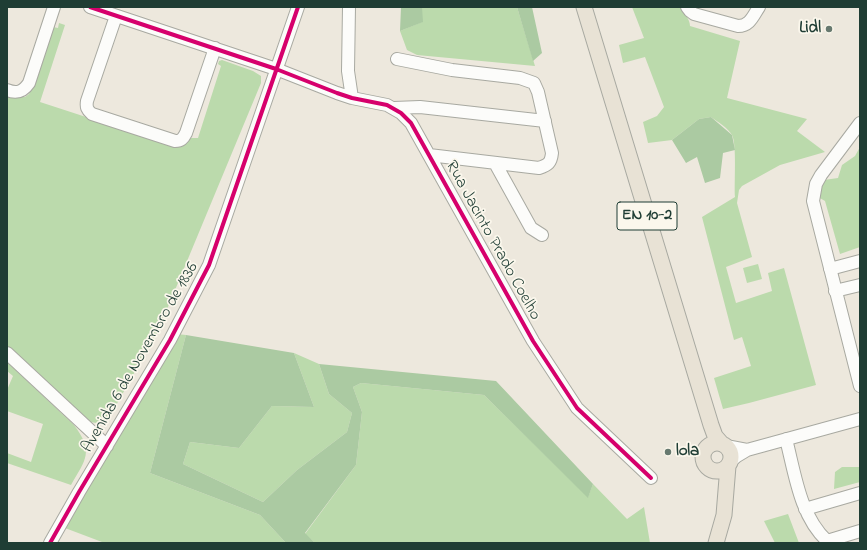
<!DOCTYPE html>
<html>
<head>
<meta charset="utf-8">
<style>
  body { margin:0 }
  #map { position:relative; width:867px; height:550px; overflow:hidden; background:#ede8dd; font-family:"Indie Flower",sans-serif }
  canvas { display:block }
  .frame { position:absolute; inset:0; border:8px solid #1f3d34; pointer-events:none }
</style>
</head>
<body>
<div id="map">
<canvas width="867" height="550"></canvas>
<div class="frame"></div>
</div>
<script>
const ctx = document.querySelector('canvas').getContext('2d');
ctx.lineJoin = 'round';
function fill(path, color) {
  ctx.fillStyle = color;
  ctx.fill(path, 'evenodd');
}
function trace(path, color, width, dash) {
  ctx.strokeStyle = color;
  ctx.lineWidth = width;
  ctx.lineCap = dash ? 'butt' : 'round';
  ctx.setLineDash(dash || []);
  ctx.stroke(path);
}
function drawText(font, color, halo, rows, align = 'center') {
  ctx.font = font + ' "Indie Flower",sans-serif';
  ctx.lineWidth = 3.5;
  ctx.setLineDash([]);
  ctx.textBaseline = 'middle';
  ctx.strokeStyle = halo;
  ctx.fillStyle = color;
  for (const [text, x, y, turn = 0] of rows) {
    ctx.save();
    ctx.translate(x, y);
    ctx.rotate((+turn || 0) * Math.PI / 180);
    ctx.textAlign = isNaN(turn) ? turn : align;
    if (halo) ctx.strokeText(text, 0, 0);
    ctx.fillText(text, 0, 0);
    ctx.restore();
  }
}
const green = new Path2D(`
  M422 7H517L535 66 417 55 407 50 400 31 422 22Z
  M632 7H681C684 14 690 19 690 26L740 41 727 98 807 119 797 131 825 152 780 165 742 186 739 190 737 203 752 257 726 267 736 303 772 291 768 273 784 268 816 385 749 403 723 409 714 378 751 366 742 337 734 340 702 217 735 197C734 184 737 144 732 135 728 128 718 122 711 117L699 119 672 140 648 143 643 122 657 116 664 107 645 57 623 63 619 45 644 38Z
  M59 23 65 25 40 102 178 147 186 144 191 138H198L221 66 218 64 219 61 222 60 253 71 261 76V83L158 331 110 416C105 423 100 424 91 422L7 348V97H25L29 94 53 27 58 28Z
  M860 147V247L840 254 825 201 818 197 824 180 838 178 842 165 855 156Z
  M758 264 762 279 747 283 743 268Z
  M177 334 186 335 150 473 260 515 286 543H102V542L65 528 76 507Z
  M294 353 319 364 329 394 352 413 347 432 297 470 263 502 183 464 190 442 239 448 272 406 314 407Z
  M7 362 74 425C94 452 86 459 71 485L7 463V453L31 462 43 424 7 411V390L13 376 7 371Z
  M361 383 484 395 588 497 593 484 627 519 644 507 650 543H315L305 534 356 465 362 412 353 387Z
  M842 467H860V482L834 489 835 472Z
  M788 514 799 543H775L764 521Z`);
const forest = new Path2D(`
  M401 7H422L423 22 400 31Z
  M517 7H532L542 53 533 61Z
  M711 117 732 135 735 150 723 153 720 178 705 183 697 157 686 163 672 140 699 119Z
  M186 335 294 353 314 407 272 406 239 448 190 442 183 464 263 502 297 470 347 432 352 413 329 394 319 364 496 381 593 484 588 498 484 395 361 383 353 387 362 412 356 465 305 533 315 543H286L260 515 150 473Z`);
const minor = new Path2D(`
  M90 7 276 69 337 93 352 98 387 105 401 113 411 123 533 341 577 408 651 478
  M349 7 348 71 352 98
  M687 7 690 11 694 14 738 26C750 26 753 16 759 7
  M116 16 87 101C86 107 87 110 92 114L175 141C181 141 183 139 186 133L215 48
  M397 59 452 70 520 78 534 83 538 92 552 153C551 163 548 165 539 168L429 155
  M7 90C17 94 23 92 29 83L54 7
  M394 108 420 107 545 121
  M860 123 821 175 816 184 813 201 860 386
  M495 163 531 228 542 235
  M830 269 860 261
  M835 291 860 285
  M7 353 107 446
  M786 439C795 474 800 516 827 541L860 531
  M726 446 747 450
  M730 462 737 456 747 450 860 419
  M805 509 860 493
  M50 543 79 492 170 340 209 265 298 7`);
const major = new Path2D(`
  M584 7 711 425 715 436 722 444
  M703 457a14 14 0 1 1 28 0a14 14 0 1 1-28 0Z
  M716 543 724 515 728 466`);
const cycleway = new Path2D(`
  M90 7 276 69 337 93 352 98 387 105 401 113 411 123 533 341 577 408 651 478
  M50 543 79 492 170 340 209 265 298 7`);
const markers = [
  [829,29,4,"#67796f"],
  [668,452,4,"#67796f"]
];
const shields = [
  [647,216,60]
];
const shieldNames = [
  ["EN 10-2",647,216]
];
const poiNames = [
  ["Lidl",821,29],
  ["lola",676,452,"left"]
];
const streetNames = [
  ["Rua Jacinto Prado Coelho",492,241,61],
  ["Avenida 6 de Novembro de 1836",141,358,-60]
];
fill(green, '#bbdaac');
fill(forest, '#abcaa2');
trace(minor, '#a8a9a1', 14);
trace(major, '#a8a9a1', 17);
trace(minor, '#fcfcfa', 12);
trace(major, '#e8e2d5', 15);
trace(cycleway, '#d6006c', 4);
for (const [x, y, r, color] of markers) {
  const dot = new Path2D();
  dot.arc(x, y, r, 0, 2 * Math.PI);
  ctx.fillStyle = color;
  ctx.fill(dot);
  trace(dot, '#fbf7ec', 1.5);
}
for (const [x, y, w] of shields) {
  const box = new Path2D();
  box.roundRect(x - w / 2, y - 14, w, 28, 3);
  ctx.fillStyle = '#fbf7ec';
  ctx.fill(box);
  trace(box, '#1f3d34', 1);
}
drawText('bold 16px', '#1f3d34', null, shieldNames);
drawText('bold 17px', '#1f3d34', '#fbf7ec', poiNames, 'right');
drawText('17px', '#1f3d34', '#fbf7ec', streetNames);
</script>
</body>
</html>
